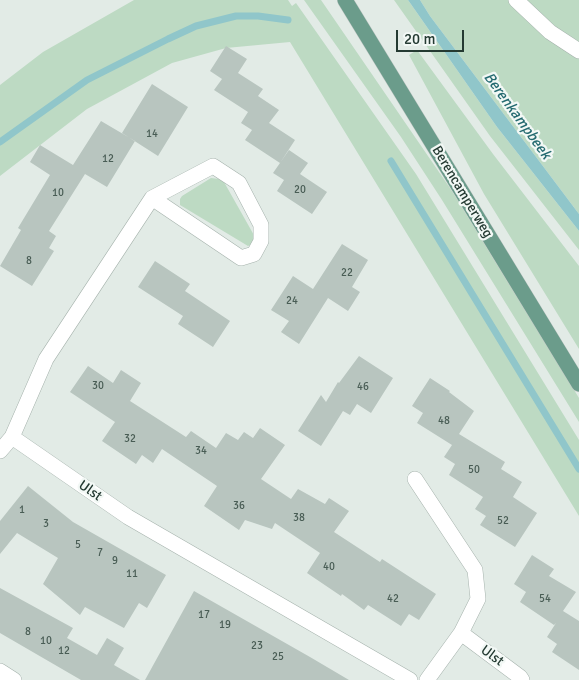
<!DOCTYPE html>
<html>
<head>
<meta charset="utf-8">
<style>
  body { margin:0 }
  #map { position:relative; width:579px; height:680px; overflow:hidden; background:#e2ebe6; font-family:Signika,sans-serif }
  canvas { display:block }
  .scale { position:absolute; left:396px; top:30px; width:68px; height:22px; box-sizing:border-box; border:2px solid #243a32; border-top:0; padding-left:6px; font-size:15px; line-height:18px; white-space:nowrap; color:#243a32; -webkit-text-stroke:4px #f2f8f5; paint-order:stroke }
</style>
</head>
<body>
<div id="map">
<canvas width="579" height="680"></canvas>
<div class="scale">20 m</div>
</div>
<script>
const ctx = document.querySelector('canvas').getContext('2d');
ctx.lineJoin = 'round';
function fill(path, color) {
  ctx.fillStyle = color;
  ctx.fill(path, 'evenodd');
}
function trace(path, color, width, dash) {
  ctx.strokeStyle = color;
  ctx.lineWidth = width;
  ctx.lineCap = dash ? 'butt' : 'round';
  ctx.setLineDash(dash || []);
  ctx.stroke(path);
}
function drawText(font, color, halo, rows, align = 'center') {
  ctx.font = font + ' Signika,sans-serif';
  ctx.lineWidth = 4.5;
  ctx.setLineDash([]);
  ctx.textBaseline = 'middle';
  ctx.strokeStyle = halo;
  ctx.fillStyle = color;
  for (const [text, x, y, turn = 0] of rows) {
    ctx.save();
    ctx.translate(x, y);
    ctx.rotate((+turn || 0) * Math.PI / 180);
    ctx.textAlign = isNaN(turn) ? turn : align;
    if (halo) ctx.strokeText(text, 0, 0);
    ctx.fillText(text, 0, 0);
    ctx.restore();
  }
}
const green = new Path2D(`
  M134 0H288L292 6 296 3 416 174 579 440V516L290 42 226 48 172 63 87 109 0 176V85L43 52Z
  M304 0H321L452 191 579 398V422L442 200 401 137Z
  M394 0H408L497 127 579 231V250L490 136Z
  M420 0H510L579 57V214L430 16Z
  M523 0H579V45L574 42Z
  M417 50 493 154 579 266V349L484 194 409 55Z
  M211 178 219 179 224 182 255 237 252 244 248 246 180 205V199L182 196Z`);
const water = new Path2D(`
  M408 0H420L430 16 579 214V231L497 127Z`);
const stream = new Path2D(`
  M0 142 87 80 168 39 196 26 236 16H258L288 20
  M391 161 579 469`);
const building = new Path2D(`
  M226 46 247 59 238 73 263 89 258 96 279 110 269 123 295 140 280 163 245 140 252 130 241 123 248 112 214 90 222 79 210 71Z
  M152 84 188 107 158 156 122 133Z
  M101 121 135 141 107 187 85 174 49 231 56 236 49 248 54 251 32 286 0 266 21 230 18 228 50 175 30 162 40 145 73 165Z
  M289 150 308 163 300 174 327 192 312 214 277 191 284 180 273 173Z
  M342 244 368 260 352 287 360 292 348 311 328 298 299 344 281 332 289 321 271 310 293 276 313 289Z
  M155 261 190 284 185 291 230 321 213 347 178 324 183 316 138 287Z
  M359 356 393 378 371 413 357 404 350 415 343 411 321 446 298 431 321 395 326 402 338 382 339 383Z
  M88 366 113 383 121 370 141 383 130 401 186 437 191 431 216 448 226 433 238 440 244 432 253 438 260 428 285 445 261 479 291 499 298 489 325 504 329 498 349 511 334 532 380 562 382 559 436 594 419 620 409 614 401 626 368 605 364 610 342 594 341 596 307 573 320 553 275 523 272 529 245 520 239 530 204 506 217 486 162 449 153 463 142 455 136 464 102 441 115 422 70 392Z
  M430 378 450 391 449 392 474 411 459 434 505 462 501 469 522 482 513 497 537 513 515 547 480 525 486 516 475 509 483 497 449 475 455 464 444 457 452 445 417 423 423 413 412 406Z
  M28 486 73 522 166 575 147 608 139 603 124 628 85 607 80 615 43 584 58 558 17 533 0 554V521Z
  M532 555 554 569 549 576 576 592 563 611 579 621V670L552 652 557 644 547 637 556 623 554 625 520 602 526 592 514 584Z
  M0 588 73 628 67 638 97 655 107 638 124 648 114 665 140 680H81L0 633Z
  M194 591 310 657 349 680H145Z`);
const minor = new Path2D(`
  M516 0 550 32 579 51
  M12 437 128 517 410 680
  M0 451 12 437 46 359 152 198 213 166 239 183 261 225V241L254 254 241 258 152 198
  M415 479 475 570 478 599 461 633 427 680
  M461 633 520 677 522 680
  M0 671 14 680`);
const major = new Path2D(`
  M345 0 579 384`);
const numberNames = [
  ["14",152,134],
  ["12",108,159],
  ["20",300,190],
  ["10",58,193],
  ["8",29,261],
  ["22",347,273],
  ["24",292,301],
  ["30",98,386],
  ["46",363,387],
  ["48",444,421],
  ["32",130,439],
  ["34",201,451],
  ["50",474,470],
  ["36",239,506],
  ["1",22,510],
  ["38",299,518],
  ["52",503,521],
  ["3",46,524],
  ["5",78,545],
  ["7",100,553],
  ["9",115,561],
  ["40",329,567],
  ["11",132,574],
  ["42",393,599],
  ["54",545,599],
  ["17",204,615],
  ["19",225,625],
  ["8",28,632],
  ["10",46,641],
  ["23",257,646],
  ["12",64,651],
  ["25",278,657]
];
const streetNames = [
  ["Berencamperweg",462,192,59],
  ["Ulst",90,491,35],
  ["Ulst",492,656,36]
];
const waterNames = [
  ["Berenkampbeek",517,116,54]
];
fill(green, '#bddac3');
fill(water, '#90c6ca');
trace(stream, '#90c6ca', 7);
fill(building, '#b8c5bf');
trace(minor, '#a5b2ac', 16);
trace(major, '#c2c8c6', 16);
trace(minor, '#fff', 15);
trace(major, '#6b9c8b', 15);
drawText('11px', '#495d55', null, numberNames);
drawText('14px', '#243a32', '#f2f8f5', streetNames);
drawText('italic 15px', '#246a70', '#f2f8f5', waterNames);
</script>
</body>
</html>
